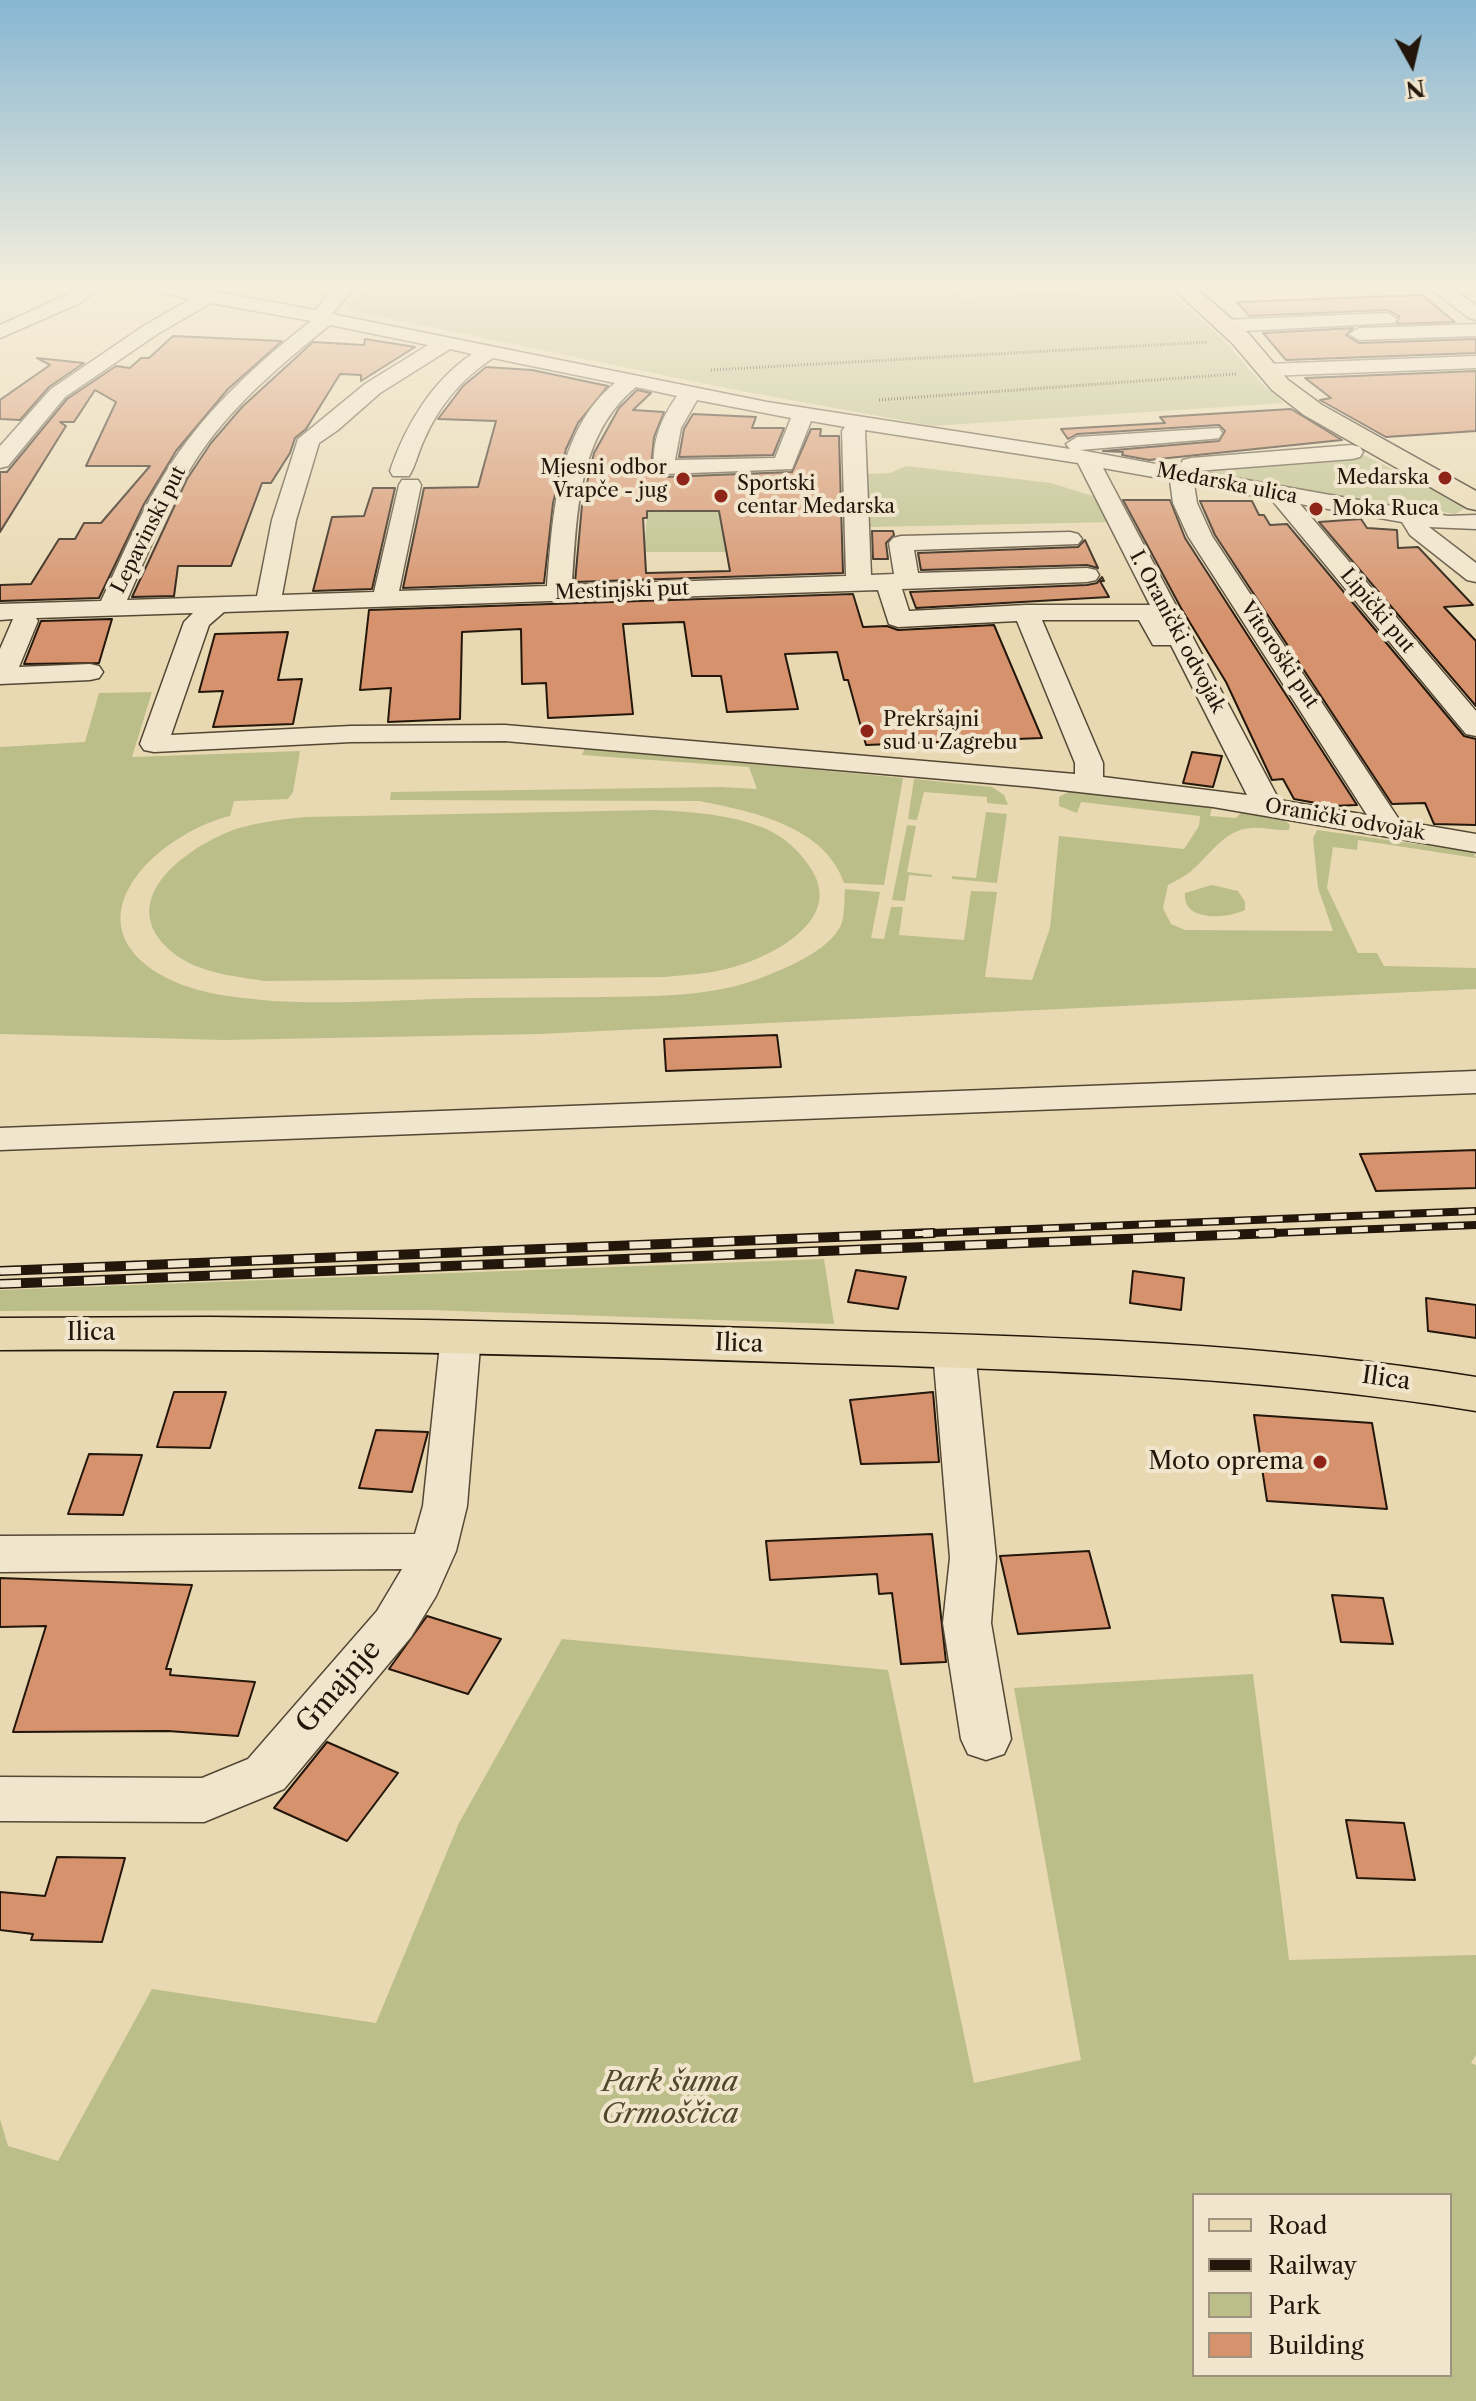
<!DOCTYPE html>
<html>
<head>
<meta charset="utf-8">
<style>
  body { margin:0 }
  #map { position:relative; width:1476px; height:2401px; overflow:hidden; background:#e9d9b2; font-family:"Libre Caslon Text",serif }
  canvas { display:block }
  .legend { position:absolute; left:1192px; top:2193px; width:260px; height:184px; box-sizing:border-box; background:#f1e6cd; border:2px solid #9f937f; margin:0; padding:10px 14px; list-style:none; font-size:24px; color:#23160a }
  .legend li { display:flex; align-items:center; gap:16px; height:40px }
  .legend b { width:40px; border:2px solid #9f937f }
  .north { position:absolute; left:1372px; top:24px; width:80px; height:80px; -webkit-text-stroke:6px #f1e6cd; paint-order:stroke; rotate:172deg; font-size:22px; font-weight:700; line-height:32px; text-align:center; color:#23160a }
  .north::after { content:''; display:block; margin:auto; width:28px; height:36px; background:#23160a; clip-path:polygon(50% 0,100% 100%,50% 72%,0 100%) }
</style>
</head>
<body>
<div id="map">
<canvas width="1476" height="2401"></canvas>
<ul class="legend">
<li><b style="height:10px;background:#e9d9b2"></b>Road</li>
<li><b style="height:10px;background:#23160a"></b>Railway</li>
<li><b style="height:22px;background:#bbbe89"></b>Park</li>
<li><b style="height:22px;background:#d5926d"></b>Building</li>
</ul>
<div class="north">N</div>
</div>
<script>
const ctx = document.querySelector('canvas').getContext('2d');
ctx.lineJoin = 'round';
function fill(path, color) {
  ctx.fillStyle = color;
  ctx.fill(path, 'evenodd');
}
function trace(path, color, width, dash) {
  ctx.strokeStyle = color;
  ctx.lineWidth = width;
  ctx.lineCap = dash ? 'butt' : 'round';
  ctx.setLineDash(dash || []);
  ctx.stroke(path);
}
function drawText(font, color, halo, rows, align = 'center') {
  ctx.font = font + ' "Libre Caslon Text",serif';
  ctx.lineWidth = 8;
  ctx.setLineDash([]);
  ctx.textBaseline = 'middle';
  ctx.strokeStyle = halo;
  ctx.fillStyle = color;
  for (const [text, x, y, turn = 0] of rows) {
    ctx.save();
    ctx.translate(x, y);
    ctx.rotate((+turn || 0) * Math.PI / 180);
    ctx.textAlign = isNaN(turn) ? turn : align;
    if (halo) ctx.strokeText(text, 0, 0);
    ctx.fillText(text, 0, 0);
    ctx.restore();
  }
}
const green = new Path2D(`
  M371 283H947L962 298 1160 284 1220 336 1263 385 1284 403 933 426 741 391 346 310Z
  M796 454 794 467 801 552H644L652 458Z
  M1362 454 1467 507 1455 514 1181 471Z
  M906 466 1051 483 1102 499 1116 522 869 527 866 474 890 473Z
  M152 692 132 757 300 751 293 792 288 799 234 801 230 816C159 833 65 920 163 976 195 994 238 998 274 1001 340 1005 408 999 473 998 518 998 562 997 606 997 659 996 711 997 761 978 786 968 829 951 841 925 845 915 844 900 845 889L880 892 871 938 884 939 891 907H903L899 935 964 940 971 891 997 892 985 977 1032 980 1050 928 1059 836 1184 849 1199 826 1200 816 1081 802 1077 813 1059 806V797L1072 790 1212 807 1210 816 1236 818 1243 810 1281 817 1290 825 1289 830C1276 831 1264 827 1251 828 1223 830 1209 857 1190 872 1184 877 1175 881 1168 885L1163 908 1171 924 1185 930 1333 931 1318 888 1313 838 1317 830 1473 852 1476 858 1358 840 1357 850 1333 847 1327 888 1358 953H1377L1384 966 1476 968V989L540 1034 224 1040 0 1034V747L85 742 99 693Z
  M585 748 903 778 884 885 844 883C825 826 751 811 699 801L390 800 391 792 720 787 757 789 749 767 582 755Z
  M914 779 992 787 1004 795 1008 805 987 803V797L924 792 917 820 908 819Z
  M656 810C693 812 729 814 764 828 785 837 802 853 813 872 842 922 769 958 730 968 708 974 686 975 664 977L264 981C234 976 197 973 172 952 110 900 190 844 239 828 261 822 283 819 305 817Z
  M986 812 1007 814 997 883 952 879V876L976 878Z
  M907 825 916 826 907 872 932 875V877L909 875 905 901 892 900Z
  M1212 885 1238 891 1245 902V910C1227 919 1182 922 1185 893Z
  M824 1259 834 1324 429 1310 0 1311V1290Z
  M562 1639 888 1670 974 2083 1081 2060 1014 1688 1253 1674 1289 1960 1476 1955V2055L1471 2063 1476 2065V2401H0V2119L8 2146 58 2161 152 1989 376 2023 459 1823ZM1450 2195V2375H1194V2195Z`);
const building = new Path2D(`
  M1422 295 1455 322 1397 324 1399 316 1387 310 1249 316 1237 302Z
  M1353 328 1346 335 1359 343 1476 339V353L1286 360 1263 333Z
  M173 336 282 341 228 389 176 451 144 504 99 598 0 601V585L31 584 59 539H75L84 523H101L150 466H86L116 402 95 390 74 422H60L66 426 0 532V472H7L67 399 116 366 130 368 141 358H149Z
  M365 339 415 347 361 381V375L340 374 306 429 295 438 290 453 271 483H262L231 566H178L174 596 132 597 187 479 211 443 242 407 313 342 364 345Z
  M37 358 84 363 49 387 20 420 0 419V400L50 365Z
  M486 367 532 370 608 386 578 423 566 449 553 503 544 583 403 588 424 488 478 487 496 421 438 419 463 386Z
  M1476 371V431L1386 437 1320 400 1331 398 1305 378Z
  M637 390 651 393 633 410 664 412 654 437 651 467 665 477 792 472 811 429H821L820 436H839L843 573 575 582 582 505 594 453 619 408ZM647 511H719L730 571 646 573 643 518H647Z
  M1291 409 1342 440 1149 460 1122 455 1123 452 1103 451 1219 441 1225 431 1219 425 1077 434 1068 439 1061 429 1165 423 1160 417Z
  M693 414 756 417 752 428H784L773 455 679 457 684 429Z
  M373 488H395L372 589 313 591 332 517 364 516Z
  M1123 500H1170L1185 538 1357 805 1332 806 1294 799 1283 779 1272 780 1226 682 1181 608Z
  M1200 501H1252L1259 515H1264L1270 525 1287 524 1464 736 1476 739V825L1434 824 1425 803 1392 804 1215 535Z
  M1361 519 1367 528 1397 530 1398 548 1418 547 1473 605 1444 607 1476 641V706L1319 522Z
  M872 531H893L894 535 886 543 888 559H873Z
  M1085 540 1098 568 1087 565 921 570 918 553 1078 547Z
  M1102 577 1104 581H1100L1109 597 916 608 910 592 1087 585 1097 583Z
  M853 594 863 627 887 626 898 630 994 625 1042 738 866 745 848 680H844L837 652 785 654 798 709 727 712 721 676H692L684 622 623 624 633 714 548 718 546 683 522 684 521 629 462 632 460 719 388 722 391 688 360 690 369 610Z
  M112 619 99 663 24 664 41 621Z
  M288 632 278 680 302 679 293 724 213 727 223 691 199 692 215 634Z
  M1192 752 1222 756 1213 787 1183 783Z
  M777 1035 781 1067 666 1071 664 1039Z
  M1476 1150V1188L1376 1191 1360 1154Z
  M856 1270 906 1277 898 1309 848 1302Z
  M1133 1271 1184 1278 1181 1310 1130 1303Z
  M1426 1298 1476 1305V1338L1428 1331Z
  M174 1392H226L210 1448 157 1447Z
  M933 1392 939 1462 861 1464 850 1400Z
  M1254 1415 1372 1423 1387 1509 1267 1501Z
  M376 1430 428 1432 412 1492 359 1488Z
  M89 1454 142 1455 123 1515 68 1514Z
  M932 1534 946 1662 901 1664 892 1593 879 1594 877 1574 770 1580 766 1541Z
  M1089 1551 1110 1628 1018 1634 1000 1556Z
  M0 1578 192 1585 166 1669H171L170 1675 255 1682 238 1736 168 1731 13 1732 46 1626 0 1627Z
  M1332 1595 1383 1598 1393 1644 1341 1642Z
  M427 1616 501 1639 468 1694 389 1669Z
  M327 1742 398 1773 347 1841 274 1808Z
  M1346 1820 1404 1823 1415 1880 1357 1878Z
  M57 1857 125 1858 102 1942 31 1940 33 1934 0 1930V1892L45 1896Z`);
const path = new Path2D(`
  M711 370 1208 342
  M879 400 1236 374`);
const minor = new Path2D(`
  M84 283H106L78 304 0 338V325L64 296Z
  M127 283H168L315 310 339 283H358L332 314 767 402 1070 449 1066 444 1077 437 1219 428 1222 433 1219 438 1211 439 1080 450 1183 469 1180 465 1183 460 1191 458 1352 445 1360 447 1363 452 1360 457 1352 459 1196 471 1448 516 1476 515V529L1429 527 1476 563V582L1467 580 1410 535 1402 522 1300 504 1476 711V736L1466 734 1271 499 1194 484 1197 503 1212 536 1400 821 1476 834V852L1213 807 1034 787 505 741 351 742 154 752 144 750 140 744 184 622 193 613 36 618 38 621 19 667 90 664 99 666 103 672 99 678 90 680 0 684V649L13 619 0 620V604L101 601C121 559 139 515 164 475 201 414 255 365 311 321L211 303 159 333 65 397 8 466 0 468V446L51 389 145 325 191 299 136 288ZM330 325 428 345 365 384 298 439 272 520 257 596 127 600C148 553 167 504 195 461 229 408 281 364 330 325ZM450 349 472 354C432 381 405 426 390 471L393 476H409C416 465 418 452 424 440 438 407 462 378 493 358L615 383C556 431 553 516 547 586L399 591 421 485 418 480H402L399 485 374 592 282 595 296 520 319 443 338 430 380 393ZM636 387 677 396C662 417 652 440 654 467L665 474 792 469 811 421 845 427 842 431 846 576 572 585C577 515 577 435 636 387ZM697 400 791 418 775 458 675 460 681 428ZM865 430 1078 463 1150 605H1026L909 611 902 589 1087 582 1096 580 1099 575 1096 570 1087 568 918 573 914 550 1078 544 1082 539 1078 534 1070 532 901 536 893 538 889 543 894 574 871 575ZM1103 468 1170 480 1173 503 1188 536 1367 815 1279 800ZM878 590 889 624 898 627 1017 621 1075 763V774L505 725 351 726 171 735 209 625 224 612ZM1042 620H1139L1153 645H1171L1247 795 1103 777V763Z
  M1423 283H1445L1476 305V320L1469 318Z
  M1387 313 1397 319 1394 323 1225 332 1215 326 1225 320Z
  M1476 324V336L1359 340 1349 334 1359 328Z
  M1476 356V368L1267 376 1257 370 1267 364Z
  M1476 1071V1093L0 1150V1128Z
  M461 1321 475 1325 481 1335 467 1506 456 1551 436 1596 411 1637 284 1789 204 1822 0 1821V1777L202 1778 248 1759 377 1611 402 1569 0 1572V1536L415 1534 423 1506 441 1335 447 1325Z
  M954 1337 969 1341 975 1351 996 1558 991 1623 1011 1739 1004 1754 986 1760 968 1754 961 1739 943 1623 950 1558 933 1351 939 1341Z`);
const major = new Path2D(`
  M1167 283H1190L1249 334 1288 380 1322 405 1476 491V510L1467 508 1304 415 1272 390 1233 344Z
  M210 1317C423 1319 635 1324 847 1331 1058 1337 1267 1343 1476 1377V1411C1255 1375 1033 1370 810 1363 540 1354 270 1348 0 1350V1318Z`);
const railFar1 = new Path2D(`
  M883 1235 1476 1211
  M1224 1235 1476 1225`);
const rail = new Path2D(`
  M0 1271 933 1233
  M0 1284 1274 1233`);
const markers = [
  [1445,478,8,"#8f2418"],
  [683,479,8,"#8f2418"],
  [721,496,8,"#8f2418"],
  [1316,509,8,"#8f2418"],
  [867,731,8,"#8f2418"],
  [1320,1462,8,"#8f2418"]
];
const farPoinames = [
  ["Mjesni odbor",667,468,"right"],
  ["Vrapče - jug",667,491,"right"],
  ["Medarska",1429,478,"right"],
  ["Sportski",737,484],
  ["centar Medarska",737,507],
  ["Moka Ruca",1332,509],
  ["Prekršajni",883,720],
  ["sud u Zagrebu",883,743]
];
const farStreetnames = [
  ["Medarska ulica",1227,484,11],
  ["Lepavinski put",149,530,-63],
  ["Mestinjski put",622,591,-2],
  ["Lipički put",1377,611,50],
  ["I. Oranički odvojak",1177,632,62],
  ["Vitoroški put",1279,655,56],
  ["Oranički odvojak",1345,820,10]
];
const streetNames = [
  ["Ilica",91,1333],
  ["Ilica",739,1344,2],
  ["Ilica",1386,1379,8]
];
const poiNames = [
  ["Moto oprema",1304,1462]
];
const nearStreetnames = [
  ["Gmajnje",339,1687,-49]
];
const nearParknames = [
  ["Park šuma",670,2083],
  ["Grmoščica",670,2115]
];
fill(green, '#bbbe89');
fill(building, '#d5926d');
trace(building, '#23160a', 2);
trace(minor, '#544734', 3);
trace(major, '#23160a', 3);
trace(path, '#23160a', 3, [1, 2]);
fill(minor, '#f1e6cd');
fill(major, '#e9d9b2');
trace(railFar1, '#23160a', 8);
trace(rail, '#23160a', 10);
trace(railFar1, '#f1e6cd', 5, [16]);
trace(rail, '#f1e6cd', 7, [21]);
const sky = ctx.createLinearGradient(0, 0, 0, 619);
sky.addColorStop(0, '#87b6d2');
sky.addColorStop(0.46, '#f5eedc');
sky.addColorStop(1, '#f5eedc00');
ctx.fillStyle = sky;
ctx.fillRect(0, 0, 1476, 619);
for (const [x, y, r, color] of markers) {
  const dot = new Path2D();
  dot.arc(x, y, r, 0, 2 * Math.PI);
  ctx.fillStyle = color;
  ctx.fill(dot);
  trace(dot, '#f1e6cd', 3);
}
drawText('20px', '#23160a', '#f1e6cd', farPoinames, 'left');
drawText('20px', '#23160a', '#f1e6cd', farStreetnames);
drawText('24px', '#23160a', '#f1e6cd', streetNames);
drawText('24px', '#23160a', '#f1e6cd', poiNames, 'right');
drawText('28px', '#23160a', '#f1e6cd', nearStreetnames);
drawText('italic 28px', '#514830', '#f1e6cd', nearParknames);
</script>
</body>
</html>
